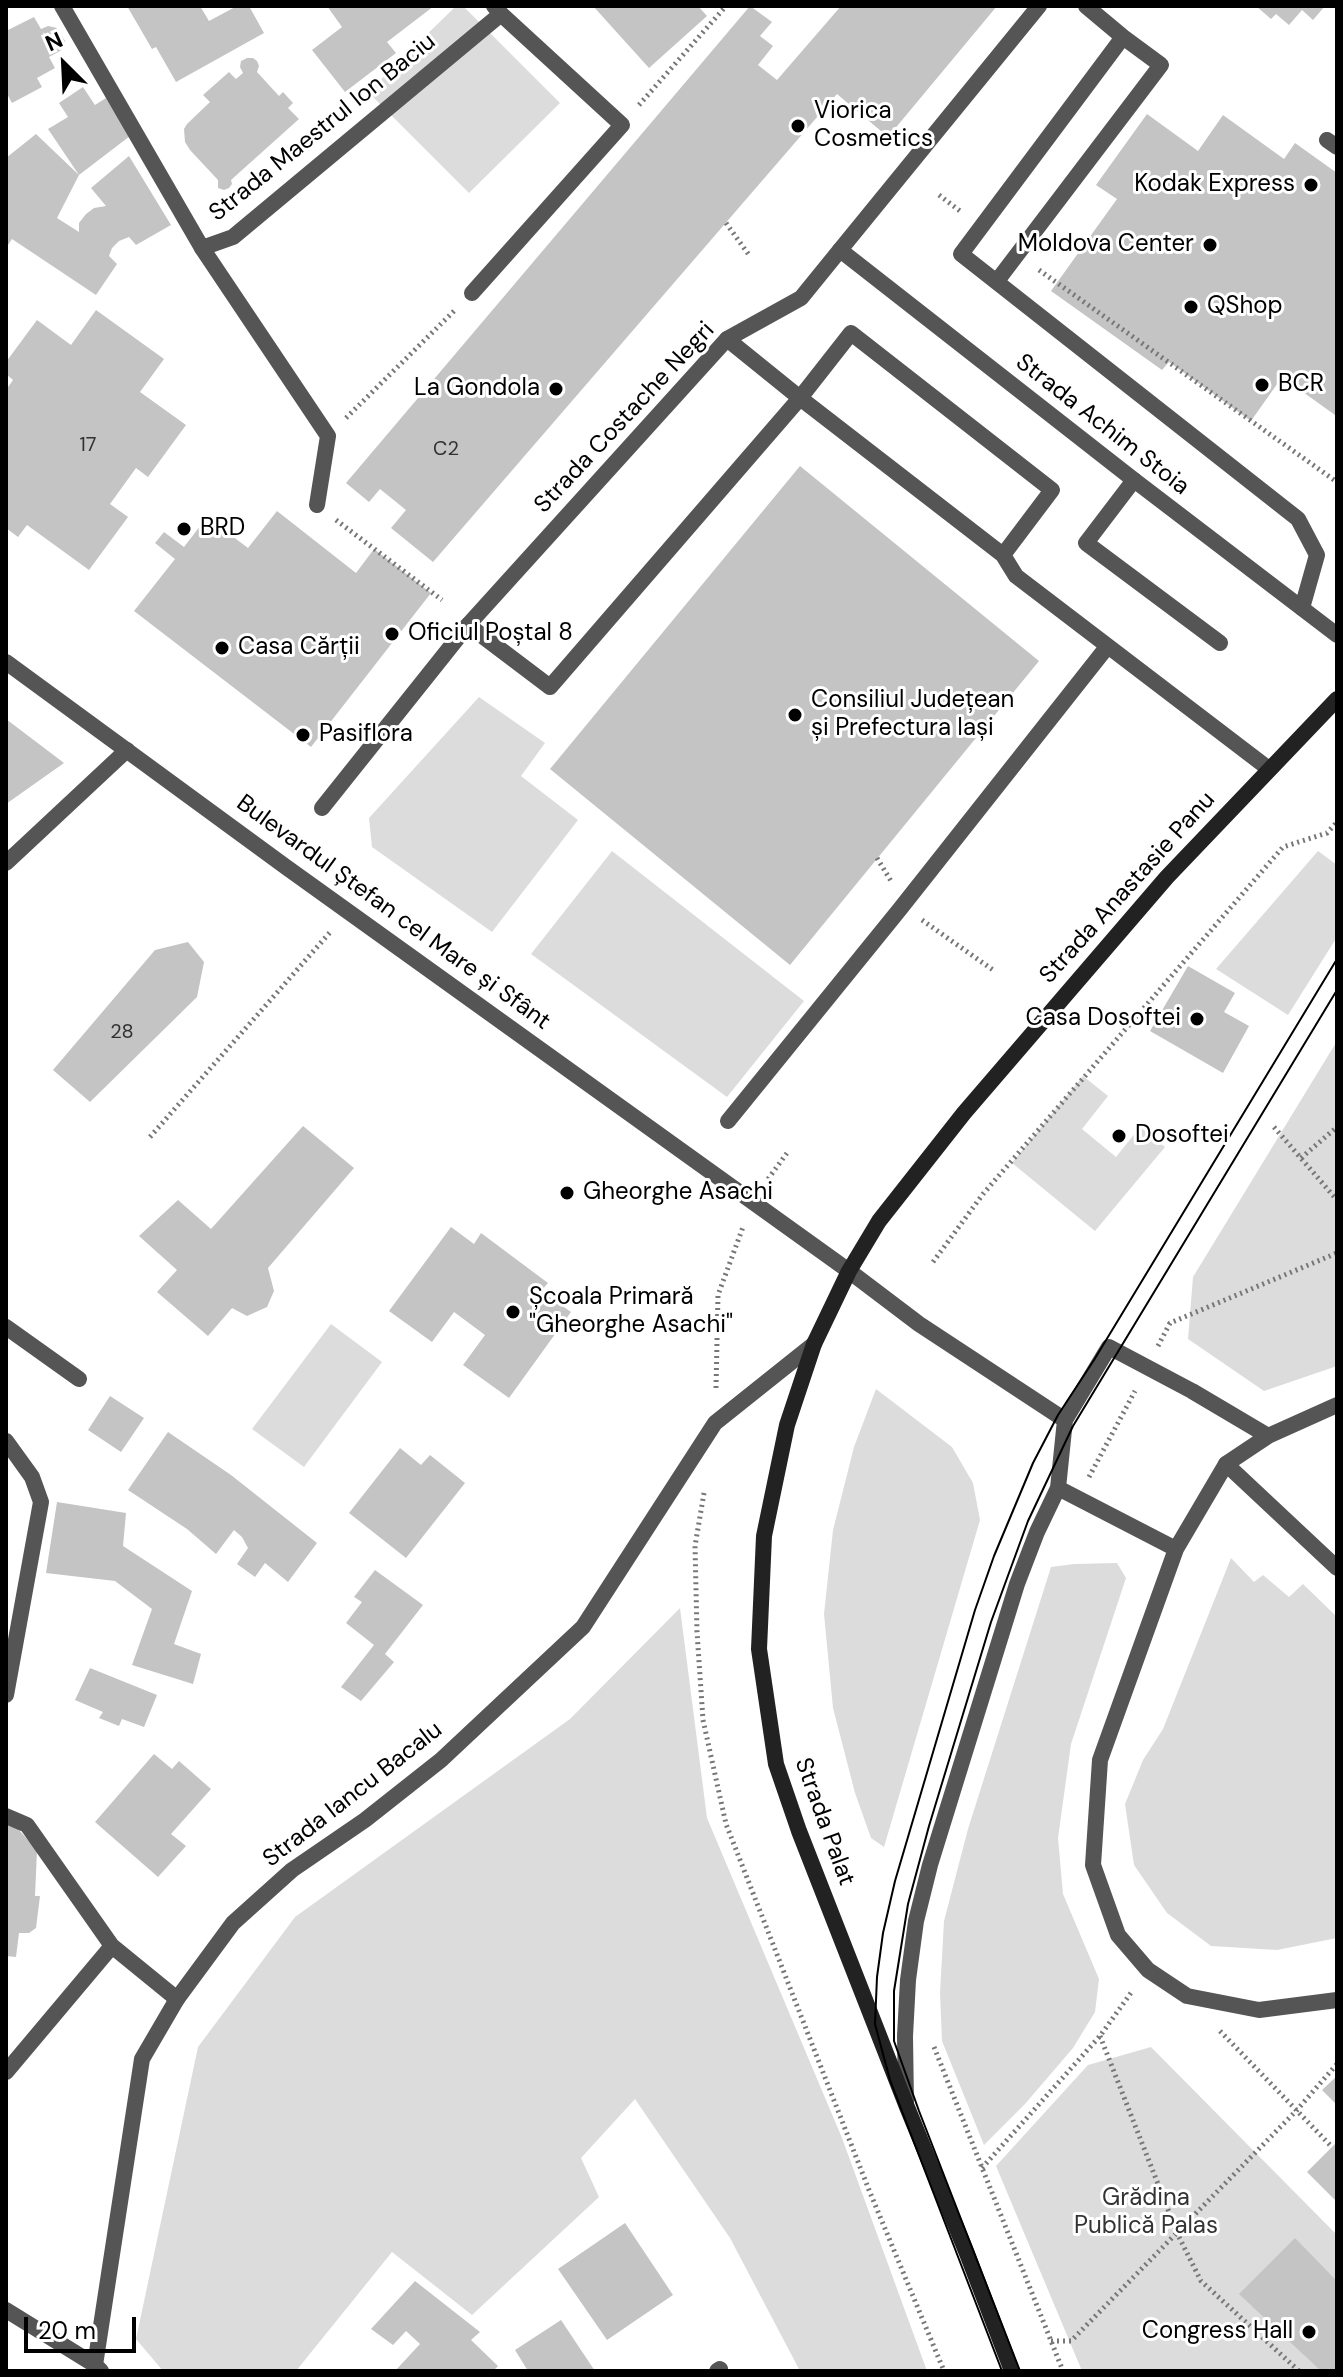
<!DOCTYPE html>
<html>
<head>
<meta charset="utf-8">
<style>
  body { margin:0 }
  #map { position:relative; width:1343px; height:2377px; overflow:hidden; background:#fff; font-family:"DM Sans",sans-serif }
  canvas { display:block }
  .frame { position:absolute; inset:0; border:8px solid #000; pointer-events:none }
  .north { position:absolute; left:24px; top:24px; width:80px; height:80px; -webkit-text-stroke:6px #fff; paint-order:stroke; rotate:336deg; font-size:22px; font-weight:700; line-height:32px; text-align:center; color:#000 }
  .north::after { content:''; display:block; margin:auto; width:28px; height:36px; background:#000; clip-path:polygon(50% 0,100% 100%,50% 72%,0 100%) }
  .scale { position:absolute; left:24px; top:2317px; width:112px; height:36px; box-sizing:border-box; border:4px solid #000; border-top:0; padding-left:10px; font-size:24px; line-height:28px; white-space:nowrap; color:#000; -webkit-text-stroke:6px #fff; paint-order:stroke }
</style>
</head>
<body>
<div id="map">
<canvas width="1343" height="2377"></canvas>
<div class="frame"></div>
<div class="north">N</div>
<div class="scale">20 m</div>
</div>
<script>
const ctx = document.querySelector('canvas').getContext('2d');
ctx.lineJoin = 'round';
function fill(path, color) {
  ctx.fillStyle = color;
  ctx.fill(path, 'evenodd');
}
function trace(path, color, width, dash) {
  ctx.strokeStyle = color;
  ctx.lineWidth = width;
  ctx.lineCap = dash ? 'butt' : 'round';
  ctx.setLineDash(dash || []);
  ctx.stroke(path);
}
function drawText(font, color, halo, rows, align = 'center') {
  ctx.font = font + ' "DM Sans",sans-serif';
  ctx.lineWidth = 6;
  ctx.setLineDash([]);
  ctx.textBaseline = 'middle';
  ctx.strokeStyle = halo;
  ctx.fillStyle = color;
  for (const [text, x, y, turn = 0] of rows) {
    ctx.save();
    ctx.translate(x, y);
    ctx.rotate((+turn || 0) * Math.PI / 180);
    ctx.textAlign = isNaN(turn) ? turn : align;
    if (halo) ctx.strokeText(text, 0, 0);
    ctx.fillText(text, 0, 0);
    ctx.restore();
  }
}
const green = new Path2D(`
  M456 6H463L560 103 469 193 368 92Z
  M479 697 545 743 521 776 578 820 492 932 372 847 369 818Z
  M612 851 804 1001 727 1097 531 954Z
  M1318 851 1337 865V937L1288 1015 1216 969Z
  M1337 1041V1366L1264 1391 1188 1339 1193 1277Z
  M1083 1076 1108 1096 1082 1129 1116 1157 1140 1127 1165 1147 1095 1231 1012 1163Z
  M331 1324 382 1362 304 1467 252 1429Z
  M876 1389 952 1447 973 1483 980 1520 884 1847 871 1838 855 1793 833 1708 824 1614 833 1530 854 1447Z
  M1231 1558 1254 1582 1263 1575 1289 1597 1303 1584 1337 1617V1938L1277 1950 1211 1946 1167 1913 1134 1865 1125 1804 1143 1760 1163 1729Z
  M1117 1563 1126 1578 1071 1744 1058 1838 1063 1894 1099 1979 1095 2012 1073 2048 1025 2104 984 2145 942 2041 940 1993 944 1921 968 1829 1051 1567 1074 1564Z
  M680 1608 707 1818 842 2138 927 2371H800L730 2238 635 2099 581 2158 599 2197 472 2315 392 2252 296 2371H163L136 2339 198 2047 295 1917 570 1719Z
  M1151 2047 1337 2235V2281L1294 2239 1321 2371H1082L996 2166 1088 2065Z`);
const building = new Path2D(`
  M127 6H200L209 21 237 6H249L264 33 176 82 156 47 152 49Z
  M327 6H434L387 42 396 53 345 92 312 50 342 27Z
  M593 6H698L707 16 649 68Z
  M750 6 772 22 760 36 773 46 758 65 777 80 841 6H997L888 137 837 94 433 562 391 528 406 510 380 489 369 502 346 483Z
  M1256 6H1325L1313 20 1302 10 1289 25 1276 14 1271 19Z
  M34 17 41 29 48 26 57 28 65 41 62 50 49 57 55 68 37 78 42 87 12 103 6 92V31Z
  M247 58H253L257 61 259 66 257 72 279 96 283 92 293 103 288 108 299 119 231 180 232 184 229 188 224 190 218 188V180L190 150 185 142 184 129 187 124 210 102 203 95 229 72 236 79 243 73 240 67 241 61Z
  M83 87 95 105 106 98 130 136 79 175 48 129 68 117 59 103Z
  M1147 114 1198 151 1223 115 1284 159 1295 143 1337 173V412L1335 415 1282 377 1251 421 1169 362 1162 370 1051 291 1117 199 1096 185Z
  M36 134 79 175 57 218 79 232V223L86 214 94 208 106 206 91 188 129 156 171 225 136 245 129 237 119 241 112 248 109 256 117 264 96 295 12 239 6 248V158Z
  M96 310 164 359 140 392 186 425 148 477 136 468 110 504 128 517 89 570 27 525 18 537 6 528V390L13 380 6 374V362L37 320 71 345Z
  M800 466 1039 661 790 965 550 769Z
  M277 511 356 573 374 549 431 593 311 747 134 611 175 559 155 543 164 532 184 547 207 517 248 548Z
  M6 719 64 763 6 804Z
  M188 942 204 962 197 997 90 1102 53 1070 155 950Z
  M1188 966 1235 993 1224 1012 1249 1026 1223 1073 1150 1031Z
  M303 1126 354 1168 268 1268 274 1291 267 1307 247 1316 232 1308 208 1336 157 1292 177 1270 139 1236 178 1200 211 1229Z
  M451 1227 474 1244 481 1233 548 1283 541 1291 571 1312 509 1398 463 1365 485 1335 454 1312 432 1342 389 1311Z
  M110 1396 144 1418 121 1452 88 1430Z
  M168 1432 231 1475 317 1543 288 1582 265 1563 255 1577 237 1564 248 1548 242 1537 234 1530 216 1554 187 1529 128 1490Z
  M400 1448 421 1465 430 1455 465 1483 406 1558 349 1513Z
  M57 1502 126 1513 123 1546 192 1591 174 1644 201 1654 193 1684 132 1665 152 1609 115 1581 46 1573Z
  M375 1570 423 1605 385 1654 394 1662 361 1701 341 1687 374 1645 346 1623 362 1602 354 1597Z
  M90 1668 157 1695 144 1727 122 1719 119 1726 99 1718 103 1712 75 1700Z
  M154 1754 172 1769 179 1761 211 1789 171 1834 186 1846 158 1877 95 1822Z
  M8 1818 37 1850 35 1896H40L36 1928 29 1933H19L16 1957 6 1956Z
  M1337 2076V2105L1322 2090Z
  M1337 2142V2202L1307 2172Z
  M625 2223 673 2295 607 2340 558 2269Z
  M1295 2238 1337 2281V2371H1321L1239 2294Z
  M415 2281 480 2332 471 2340 498 2366 493 2371H395L420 2344 406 2331 393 2345 371 2329Z
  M561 2320 595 2371H528L515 2350Z`);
const path = new Path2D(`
  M639 105 726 6
  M939 195 960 211
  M726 223 749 255
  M1039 270 1337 482
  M346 418 455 310
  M336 520 442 600
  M877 858 891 881
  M922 920 993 970
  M1274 1127 1337 1200
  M150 1137 332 930
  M1301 1158 1337 1127
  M768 1179 787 1153
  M933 1262 983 1194 1283 847 1327 833 1337 822
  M1158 1346 1170 1323 1337 1253
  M716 1388 718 1295 743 1227
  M1089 1477 1135 1391
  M704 1493 695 1546 697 1632 703 1720 726 1824 869 2190 944 2371
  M1220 2031 1332 2147
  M1100 2036 1178 2235 1201 2281 1299 2371
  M934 2047 1063 2371
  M982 2168 1100 2036 1133 1990
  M1051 2341H1071L1296 2111 1337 2064`);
const service = new Path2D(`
  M1123 37 961 254 1298 519 1317 555 1302 608
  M1327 140 1337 147
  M202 248 328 436 317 505
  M997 281 1161 65 1123 37 1086 6
  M472 293 622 125 501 14
  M727 339 800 398 1003 555 1016 576 1269 769
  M1134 480 1086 543 1220 643
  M468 625 550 687 800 398 851 333 1052 490 1003 555
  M728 1121 900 909 1107 647
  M849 1271 919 1324 1065 1420
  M6 1327 79 1379
  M1337 1405 1268 1436 1226 1464 1176 1549 1100 1760 1093 1865 1118 1935 1148 1970 1187 1996 1259 2010 1337 2000
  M1058 1488 1176 1549
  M906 2103 905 2036 908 1980 916 1921 930 1865 1017 1584 1037 1532 1058 1488 1065 1420 1109 1347 1192 1391 1268 1436`);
const pedestrian = new Path2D(`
  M6 662 286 867 849 1271
  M1226 1464 1337 1568`);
const minor = new Path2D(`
  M62 6 202 248 233 237 501 14 494 6
  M322 808 468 625 727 339 801 298 840 250
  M6 863 127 750
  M6 1441 32 1477 41 1502 6 1695
  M6 1816 27 1825 112 1946 6 2072
  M112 1946 177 1999
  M717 2371 720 2369`);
const tertiary = new Path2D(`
  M1039 6 840 250 1134 480 1337 635
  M6 2310 95 2365 101 2371
  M95 2365 142 2059 177 1999 233 1923 292 1870 365 1820 441 1760 583 1627 715 1423 814 1344`);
const secondary = new Path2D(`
  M1012 2371 966 2251 907 2107 799 1831 776 1764 759 1649 764 1536 787 1425 814 1344 849 1271 879 1221 964 1113 1167 877 1337 699`);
const tram = new Path2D(`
  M1002 2371 890 2080 875 2024 877 1977 883 1933 895 1881 975 1610 994 1556 1033 1463 1058 1415 1094 1360 1337 959
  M1020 2371 919 2111 894 2041V1991L908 1904 929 1826 991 1622 1028 1521 1073 1426 1337 990`);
const markers = [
  [798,126,8,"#000"],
  [1311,185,8,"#000"],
  [1210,245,8,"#000"],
  [1191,307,8,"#000"],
  [1262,385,8,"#000"],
  [556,389,8,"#000"],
  [184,529,8,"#000"],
  [392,634,8,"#000"],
  [222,648,8,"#000"],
  [795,715,8,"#000"],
  [303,735,8,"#000"],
  [1197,1019,8,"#000"],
  [1119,1136,8,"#000"],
  [567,1193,8,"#000"],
  [513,1312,8,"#000"],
  [1309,2332,8,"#000"]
];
const numberNames = [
  ["17",88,446],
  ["C2",446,450],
  ["28",122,1033]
];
const poiNames = [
  ["Viorica",814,112],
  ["Cosmetics",814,140],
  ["Kodak Express",1295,185,"right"],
  ["Moldova Center",1194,245,"right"],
  ["QShop",1207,307],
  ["BCR",1278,385],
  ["La Gondola",540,389,"right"],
  ["BRD",200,529],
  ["Oficiul Poștal 8",408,634],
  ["Casa Cărții",238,648],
  ["Consiliul Județean",811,701],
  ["și Prefectura Iași",811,729],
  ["Pasiflora",319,735],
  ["Casa Dosoftei",1181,1019,"right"],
  ["Dosoftei",1135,1136],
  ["Gheorghe Asachi",583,1193],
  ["Școala Primară",529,1298],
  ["\"Gheorghe Asachi\"",529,1326],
  ["Congress Hall",1293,2332,"right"]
];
const streetNames = [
  ["Strada Maestrul Ion Baciu",323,128,-39],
  ["Strada Costache Negri",625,418,-47],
  ["Strada Achim Stoia",1102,425,38],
  ["Strada Anastasie Panu",1128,888,-48],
  ["Bulevardul Ștefan cel Mare și Sfânt",393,913,36],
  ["Strada Iancu Bacalu",353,1795,-38],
  ["Strada Palat",824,1822,70]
];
const parkNames = [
  ["Grădina",1146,2199],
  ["Publică Palas",1146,2227]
];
fill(green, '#dcdcdc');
fill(building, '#c4c4c4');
trace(path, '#777', 5, [2, 4]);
trace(service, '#555', 16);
trace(pedestrian, '#555', 16);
trace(minor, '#555', 16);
trace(tertiary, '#555', 16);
trace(secondary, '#222', 16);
trace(tram, '#000', 2);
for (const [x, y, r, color] of markers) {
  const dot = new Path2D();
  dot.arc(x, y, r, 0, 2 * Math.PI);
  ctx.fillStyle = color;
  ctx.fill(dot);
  trace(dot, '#fff', 3);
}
drawText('20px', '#313131', null, numberNames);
drawText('24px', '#000', '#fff', poiNames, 'left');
drawText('24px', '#000', '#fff', streetNames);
drawText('24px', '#333', '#fff', parkNames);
</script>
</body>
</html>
